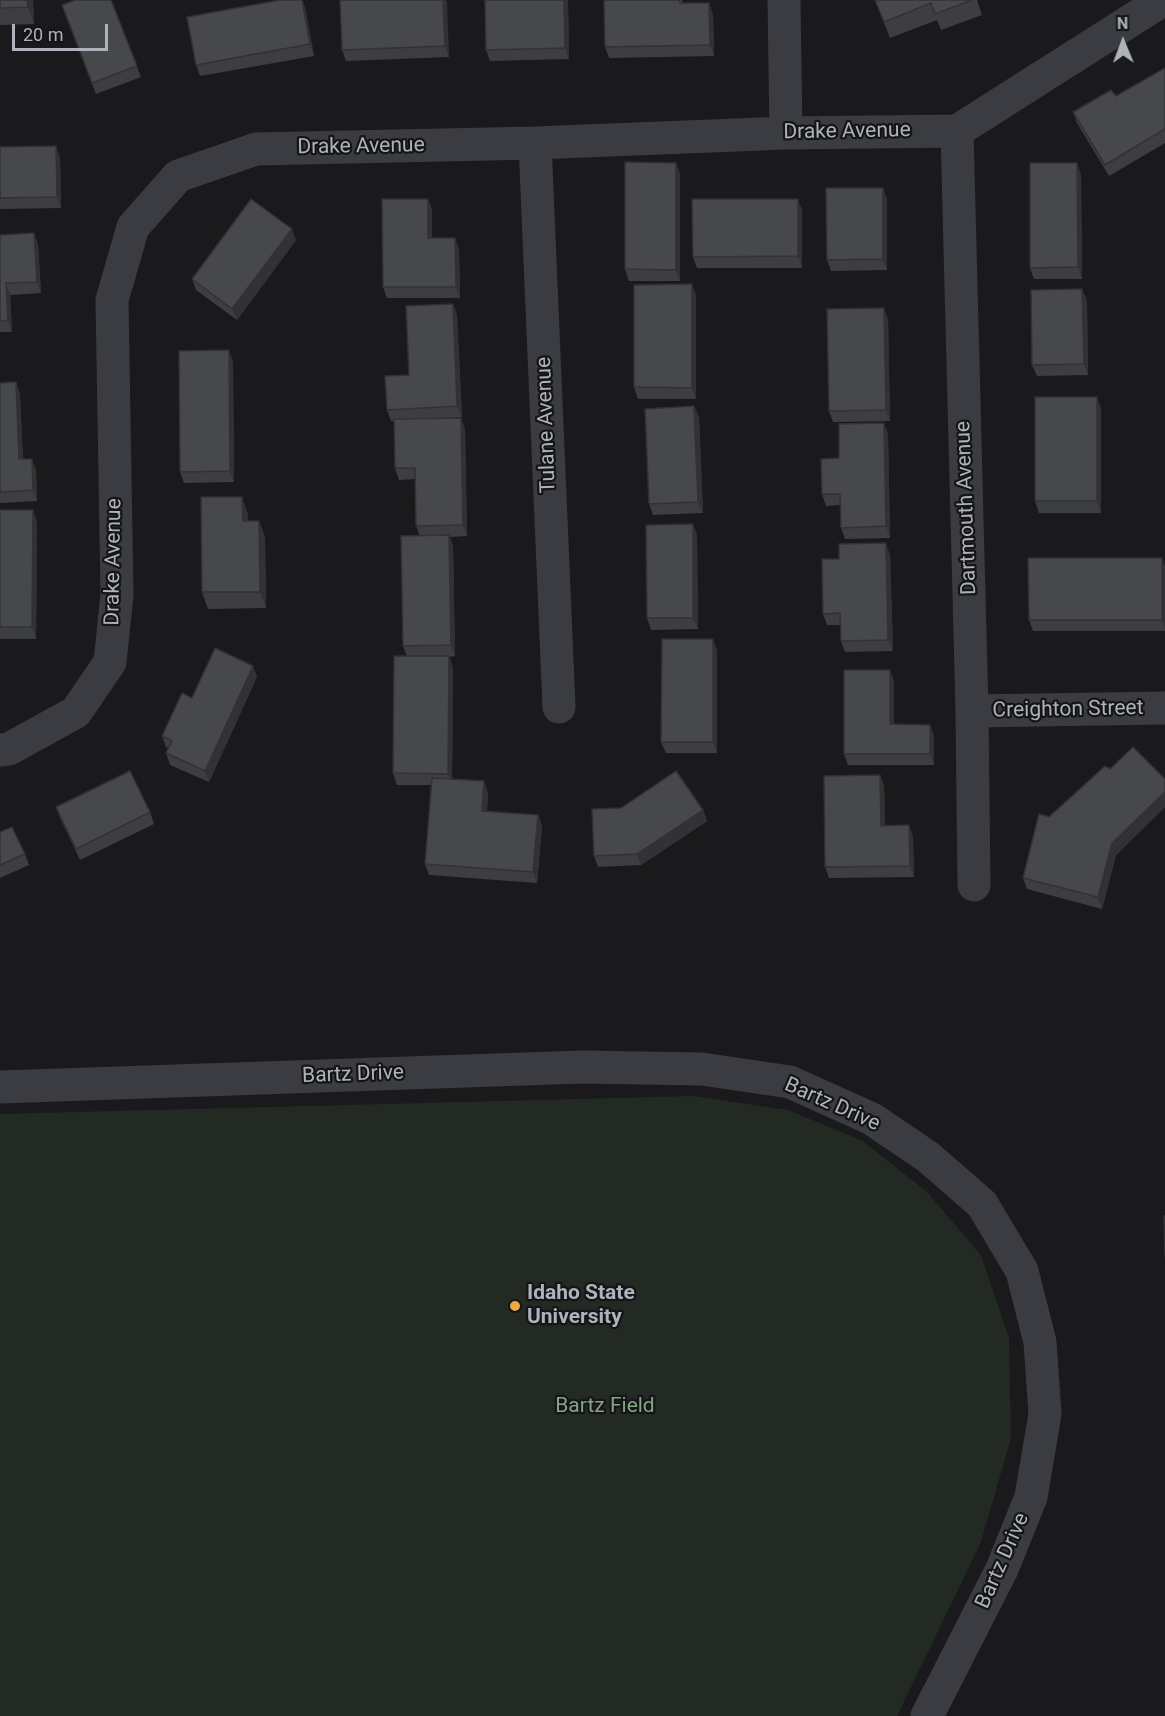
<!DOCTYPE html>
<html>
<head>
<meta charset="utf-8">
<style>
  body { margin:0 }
  #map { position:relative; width:1165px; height:1716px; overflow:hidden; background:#1a1a1c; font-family:Roboto,sans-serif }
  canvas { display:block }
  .north { position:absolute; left:1093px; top:12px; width:60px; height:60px; -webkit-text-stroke:4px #151517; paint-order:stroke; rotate:359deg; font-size:16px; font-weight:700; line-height:24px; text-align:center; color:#adb2bb }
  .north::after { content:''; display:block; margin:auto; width:21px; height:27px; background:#adb2bb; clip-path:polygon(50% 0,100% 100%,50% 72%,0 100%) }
  .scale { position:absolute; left:12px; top:24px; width:96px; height:27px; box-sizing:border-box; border:3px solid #adb2bb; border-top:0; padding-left:8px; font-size:18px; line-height:21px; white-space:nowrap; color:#adb2bb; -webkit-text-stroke:4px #151517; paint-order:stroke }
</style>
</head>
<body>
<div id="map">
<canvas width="1165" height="1716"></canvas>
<div class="north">N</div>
<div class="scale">20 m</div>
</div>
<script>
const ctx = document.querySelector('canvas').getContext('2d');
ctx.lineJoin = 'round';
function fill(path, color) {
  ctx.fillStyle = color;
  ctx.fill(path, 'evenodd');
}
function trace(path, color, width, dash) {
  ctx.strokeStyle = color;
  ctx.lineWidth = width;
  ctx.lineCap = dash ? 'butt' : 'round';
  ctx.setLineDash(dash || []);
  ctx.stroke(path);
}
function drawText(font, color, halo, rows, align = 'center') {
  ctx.font = font + ' Roboto,sans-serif';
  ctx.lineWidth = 4.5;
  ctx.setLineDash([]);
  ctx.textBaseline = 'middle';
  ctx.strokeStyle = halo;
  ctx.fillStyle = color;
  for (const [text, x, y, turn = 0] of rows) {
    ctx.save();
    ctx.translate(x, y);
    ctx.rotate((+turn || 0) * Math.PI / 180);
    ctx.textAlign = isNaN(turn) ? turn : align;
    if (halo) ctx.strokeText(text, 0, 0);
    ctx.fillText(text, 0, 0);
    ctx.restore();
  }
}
const green = new Path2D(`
  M693 1096 788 1110 863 1141 927 1192 981 1255 1009 1338 1011 1438 981 1542 897 1716H0V1114Z`);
const minor = new Path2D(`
  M784 0 786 133
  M957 131 972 711 974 885
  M535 143 559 707
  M972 711 1165 708
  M0 750 9 749 76 712 110 662 117 595 112 300 133 227 178 176 256 149 535 143 786 133 957 131 1163 0
  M0 1087 582 1067 702 1069 790 1082 872 1119 928 1157 982 1204 1022 1271 1040 1342 1045 1414 1031 1497 1002 1569 927 1716`);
const wall = new Path2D(`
  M0 0H33L34 24 0 25Z
  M111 0 141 77 96 94 62 5Z
  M340 0H446L449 57 346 61 342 50Z
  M485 0H568L569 59 490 61 486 50Z
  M604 0H682L683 3 713 14 714 56 609 58 605 47Z
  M875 0H977L982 15 941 30 937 20 890 38Z
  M305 7 314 56 200 76 196 65Z
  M1165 68V143L1109 176 1077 123 1073 112 1116 96Z
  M0 147 60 157 61 208 0 209Z
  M676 163 680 174V281H629L625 269Z
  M1081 174 1082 279H1034L1030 268Z
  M428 199 432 210V238L459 249 460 298H387L383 287Z
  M887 199V270L831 271 827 260Z
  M802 210V268H697L693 257Z
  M34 233 38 245 41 293 10 295 12 332H0V235Z
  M296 240 237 320 196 290 192 279Z
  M692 284 696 296V399H638L634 387Z
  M1087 300 1088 375 1037 376 1032 365Z
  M453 304 457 315 462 417 437 419 465 429 467 536 450 537 453 546 455 656 449 657 453 668 452 779 488 793 487 812 538 815 542 826 537 883 429 875 425 864 431 785H397L393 773 407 656 403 646 420 536 416 526 415 479 399 480 395 468 394 421H391L387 410 409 375Z
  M888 319 890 421 833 422 829 411Z
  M233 362 234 482 184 483 180 472Z
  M16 382 20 394 23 459 36 470 37 501 0 503V383Z
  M694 406 699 417 703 513 653 515 649 504Z
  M1101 408V513H1039L1035 501Z
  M888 434 890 538 845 539 841 528 840 505 826 506 822 494 839 458Z
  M0 510 37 522 36 639H0Z
  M248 514V521H259L265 537 266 608 208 609 202 592Z
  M693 524 697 535 698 629 651 630 647 618Z
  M890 555 893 651 845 652 841 641 840 625H827L823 614Z
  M1162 558 1165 567V631H1033L1029 620Z
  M717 650V753H666L661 742Z
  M253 666 257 677 209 782 170 765 166 753 168 748 166 747 162 736 192 698Z
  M890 670 894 681V724L934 736V765H848L844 754Z
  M1110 769 1165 779V807L1116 855 1102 909 1027 889 1023 878 1049 817Z
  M880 775 884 786 885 826 913 836 914 877 829 878 825 867Z
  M56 807 150 812 154 824 80 860 60 818Z
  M621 808 703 810 707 821 641 865 598 867 594 856Z
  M0 832 25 854 29 865 0 878Z`);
const shadedWall = new Path2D(`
  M27 0H33L34 24 28 7Z
  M302 0 305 7 314 56 310 44Z
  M443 0H446L447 1 449 57 445 46Z
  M564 0H568L569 59 565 48Z
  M709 3 713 14 714 56 710 45Z
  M56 146 60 157 61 208 57 197Z
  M676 163 680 174V281L676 270Z
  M1077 163 1081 174 1082 279 1078 267Z
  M883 188 887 199V270L883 259Z
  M428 199 432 210V250L428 238Z
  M798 199 802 210V268L798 256Z
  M292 229 296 240 237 320 232 309Z
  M34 233 38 245 41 293 37 282Z
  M455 238 459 249 460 298 456 287Z
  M6 283 10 295 12 332 8 321Z
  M692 284 696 296V399L692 388Z
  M1082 289 1087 300 1088 375 1084 364Z
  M453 304 457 315 462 417 457 406Z
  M884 308 888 319 890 421 886 410Z
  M229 350 233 362 234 482 230 471Z
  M16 382 20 394 23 471 19 459Z
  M1097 397 1101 408V513L1097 501Z
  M694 406 699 417 703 513 698 502Z
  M461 418 465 429 467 536 463 525Z
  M884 423 888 434 890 538 886 526Z
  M32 459 36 470 37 501 33 490Z
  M242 497 248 514 249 537 243 521Z
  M33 510 37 522 36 639 32 627Z
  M259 521 265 537 266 608 260 592Z
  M693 524 697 535 698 629 693 618Z
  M449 535 453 546 455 656 451 645Z
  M886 543 890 555 893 651 888 640Z
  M1162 558 1165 567V629L1162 620Z
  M713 639 717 650V753L713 742Z
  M449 656 453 668 452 785 448 774Z
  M253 666 257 677 209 782 205 771Z
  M890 670 894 681V736L890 724Z
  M930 725 934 736V765L930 754Z
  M880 775 884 786 885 837 881 826Z
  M484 781 488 793 486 823 482 811Z
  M1165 792V807L1116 855 1102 909 1098 897 1112 843Z
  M703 810 707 821 641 865 637 854Z
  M538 815 542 826 537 883 533 872Z
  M909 825 913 836 914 877 910 866Z`);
const building = new Path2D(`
  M0 0H27L28 7 0 8Z
  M75 0H111L137 66 92 83 62 5Z
  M280 0H302L310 44 196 65 187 17Z
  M340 0H443L445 46 342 50Z
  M485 0H564L565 48 486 50Z
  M604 0H679L680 3H709L710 45 605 47Z
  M875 0H972L935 14 931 3 884 22Z
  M1165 68V129L1105 165 1073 112 1111 90 1116 96Z
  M56 146 57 197 0 198V147Z
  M625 162 676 163V270L625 269Z
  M1030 163H1077L1078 267 1030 268Z
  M826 188H883V259L827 260Z
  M251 199 292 229 232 309 192 279Z
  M382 199H428V238H455L456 287H383Z
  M692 199H798V256L693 257Z
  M34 233 37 282 6 283 8 321H0V235Z
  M692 284V388L634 387V285Z
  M1082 289 1084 364 1032 365 1031 290Z
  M453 304 457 406 387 410 385 376 409 375 406 306Z
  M884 308 886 410 829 411 827 309Z
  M229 350 230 471 180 472 179 351Z
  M16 382 19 459H32L33 490 0 492V383Z
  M1035 397H1097V501H1035Z
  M694 406 698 502 649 504 645 409Z
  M461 418 463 525 416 526 415 468H395L394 419Z
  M884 423 886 526 841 528 840 494H822L821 459 839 458V424Z
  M201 497H242L243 521H259L260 592H202Z
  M0 510H33L32 627H0Z
  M693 524V618H647L646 525Z
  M449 535 451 645 403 646 401 536Z
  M886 543 888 640 841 641 840 613 823 614 822 559H839V544Z
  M1028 558H1162V620H1029Z
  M662 639H713V742H661Z
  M215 648 253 666 205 771 166 753 172 741 162 736 182 693 192 698Z
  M394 656H449L448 774 393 773Z
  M844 670H890V724L930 725V754H844Z
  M1133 747 1165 779V792L1112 843 1098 897 1023 878 1039 814 1049 817 1105 766 1110 769Z
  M130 771 150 812 76 849 56 807Z
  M676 771 703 810 637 854 594 856 592 809 621 808Z
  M880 775 881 826 909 825 910 866 825 867 824 776Z
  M432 778 484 781 482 811 538 815 533 872 425 864Z
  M12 827 25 854 0 865V832Z
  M1164 1216H1165V1256Z`);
const markers = [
  [515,1306,6,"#eca843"]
];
const streetNames = [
  ["Drake Avenue",847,132,-1],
  ["Drake Avenue",361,147,-1],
  ["Tulane Avenue",547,425,-92],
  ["Dartmouth Avenue",967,508,-92],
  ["Drake Avenue",114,562,-89],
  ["Creighton Street",1068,710,-1],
  ["Bartz Drive",353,1075,-2],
  ["Bartz Drive",832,1105,24],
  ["Bartz Drive",1003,1561,-66]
];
const poiNames = [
  ["Idaho State",527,1294],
  ["University",527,1318]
];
const parkNames = [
  ["Bartz Field",605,1407]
];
fill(green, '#222a23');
trace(minor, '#3b3c41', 33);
fill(wall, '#3d3e41');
fill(shadedWall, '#323235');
fill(building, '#47484c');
trace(building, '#323235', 1.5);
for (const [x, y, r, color] of markers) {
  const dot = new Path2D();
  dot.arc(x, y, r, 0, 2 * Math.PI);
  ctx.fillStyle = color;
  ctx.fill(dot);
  trace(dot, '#151517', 2);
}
drawText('21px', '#adb2bb', '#151517', streetNames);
drawText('bold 21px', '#adb2bb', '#151517', poiNames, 'left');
drawText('21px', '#85a585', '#151517', parkNames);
</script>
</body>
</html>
